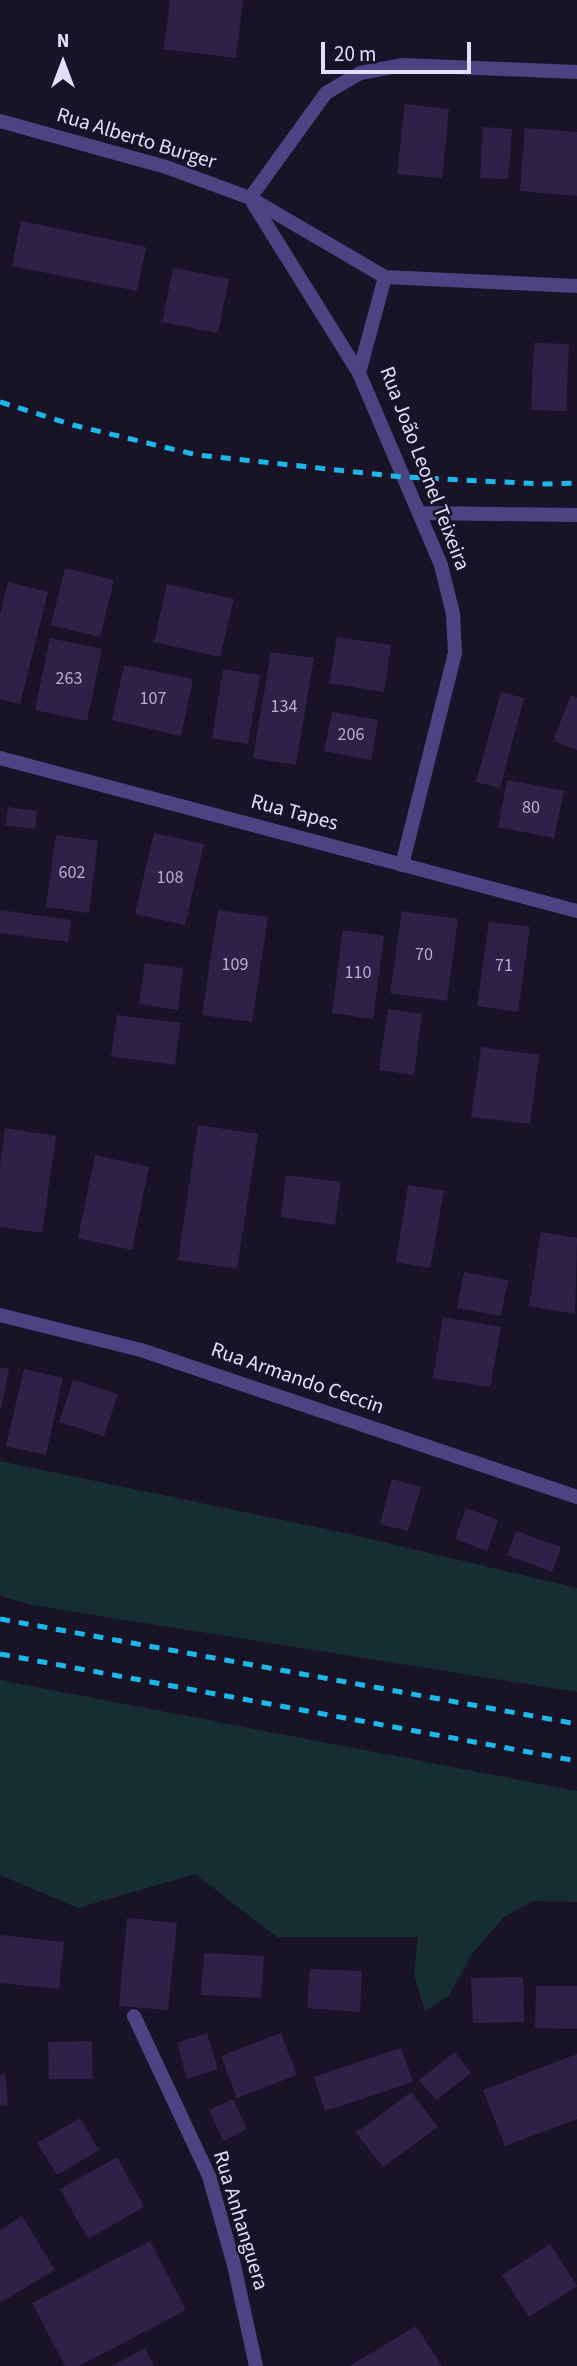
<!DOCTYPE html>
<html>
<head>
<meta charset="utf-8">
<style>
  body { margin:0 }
  #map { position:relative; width:577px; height:2366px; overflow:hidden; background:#191328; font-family:"Source Sans 3",sans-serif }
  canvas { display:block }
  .north { position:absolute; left:28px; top:28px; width:70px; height:70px; -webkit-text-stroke:5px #191328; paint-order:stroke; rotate:0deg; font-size:19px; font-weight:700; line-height:28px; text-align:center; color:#e5ddfc }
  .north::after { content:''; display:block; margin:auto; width:24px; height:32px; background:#e5ddfc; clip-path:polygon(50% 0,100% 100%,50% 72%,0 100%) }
  .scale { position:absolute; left:321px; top:42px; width:150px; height:32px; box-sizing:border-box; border:4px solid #e5ddfc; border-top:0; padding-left:9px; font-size:21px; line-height:24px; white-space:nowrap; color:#e5ddfc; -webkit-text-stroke:5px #191328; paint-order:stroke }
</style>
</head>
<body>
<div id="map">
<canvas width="577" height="2366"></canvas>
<div class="north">N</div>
<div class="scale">20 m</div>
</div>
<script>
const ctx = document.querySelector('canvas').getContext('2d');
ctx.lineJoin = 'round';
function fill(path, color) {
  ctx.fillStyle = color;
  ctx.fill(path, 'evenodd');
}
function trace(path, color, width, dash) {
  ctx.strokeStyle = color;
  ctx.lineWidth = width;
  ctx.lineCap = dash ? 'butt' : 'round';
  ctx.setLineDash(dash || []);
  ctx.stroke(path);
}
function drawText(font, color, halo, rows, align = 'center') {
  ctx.font = font + ' "Source Sans 3",sans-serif';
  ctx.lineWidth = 5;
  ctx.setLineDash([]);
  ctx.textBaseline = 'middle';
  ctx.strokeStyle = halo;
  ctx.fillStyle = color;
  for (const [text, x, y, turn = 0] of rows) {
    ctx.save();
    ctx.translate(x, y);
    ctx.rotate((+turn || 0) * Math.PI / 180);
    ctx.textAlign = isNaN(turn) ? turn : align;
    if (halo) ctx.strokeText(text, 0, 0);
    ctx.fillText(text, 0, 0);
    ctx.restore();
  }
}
const green = new Path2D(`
  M0 1461 349 1534 577 1588V1692L32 1605 0 1596Z
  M0 1680 577 1791V1902L533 1901 503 1918 471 1955 449 1996 425 2011 414 1975 418 1937H277L195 1874 78 1908 0 1875Z`);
const building = new Path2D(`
  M170 0H243L236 58 164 49Z
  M405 104 449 109 442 178 397 174Z
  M483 127 512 129 508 179 480 178Z
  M525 128 577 132V196L520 191Z
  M21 221 146 247 137 291 12 266Z
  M173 268 229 279 218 333 162 322Z
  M534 343 569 344 566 411 531 410Z
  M65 568 114 580 100 637 51 625Z
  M8 582 48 592 20 704 0 699V615Z
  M167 584 234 599 220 657 154 642Z
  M337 637 391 645 384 692 329 683Z
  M50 638 102 649 87 721 35 710Z
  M271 652 314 658 296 765 253 758Z
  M124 665 193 679 181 736 112 720Z
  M223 669 260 675 248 744 212 738Z
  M501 692 524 698 500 788 476 782Z
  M571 695 577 698V750L553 741Z
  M332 712 378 720 371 760 324 751Z
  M507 780 564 791 554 838 498 827Z
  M8 807 37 811 35 829 5 825Z
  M154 833 204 844 185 925 135 914Z
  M56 835 98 841 89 913 46 907Z
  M0 910 71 920 68 942 0 933Z
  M218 910 268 917 252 1022 202 1015Z
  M402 911 458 919 447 1001 390 993Z
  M489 922 530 927 518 1012 477 1006Z
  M343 930 384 936 373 1019 332 1013Z
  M145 963 183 968 178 1010 139 1004Z
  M388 1009 422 1014 414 1075 379 1070Z
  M117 1015 180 1023 175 1065 111 1056Z
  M481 1047 539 1055 530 1124 471 1117Z
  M198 1125 258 1134 237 1269 178 1260Z
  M5 1128 56 1136 42 1233 0 1227V1166Z
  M95 1155 149 1167 132 1250 78 1238Z
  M286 1175 341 1182 335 1225 281 1217Z
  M408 1185 444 1191 430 1268 396 1262Z
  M541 1232 577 1238 575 1314 529 1306Z
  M464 1272 508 1280 501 1316 457 1308Z
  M443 1317 501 1327 490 1387 433 1378Z
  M0 1367 9 1369 1 1409H0Z
  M24 1369 63 1378 46 1455 6 1446Z
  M73 1380 118 1394 104 1436 59 1422Z
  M392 1479 421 1487 408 1531 380 1524Z
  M466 1508 498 1520 487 1551 455 1539Z
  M516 1531 561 1547 552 1572 507 1555Z
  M127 1918 177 1923 168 2010 119 2006Z
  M0 1935 64 1942 59 1989 0 1983Z
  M204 1953 264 1956 261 1998 201 1995Z
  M310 1969 362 1971 360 2012 307 2008Z
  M523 1977 524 2022 473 2023 471 1978Z
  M536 1986H577V2029L535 2028Z
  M207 2033 218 2069 187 2079 177 2043Z
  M281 2033 297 2075 237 2098 221 2056Z
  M92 2041 93 2079H49L48 2042Z
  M401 2048 413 2082 325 2111 314 2077Z
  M455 2052 471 2073 436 2100 419 2080Z
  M577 2054V2119L505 2146 483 2090Z
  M5 2074 8 2105 0 2106V2075Z
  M411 2092 438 2127 383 2167 356 2133Z
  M233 2099 247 2129 223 2141 209 2110Z
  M80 2118 99 2150 57 2175 37 2143Z
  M117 2157 144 2207 88 2239 60 2189Z
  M22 2216 55 2270 0 2303V2230Z
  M150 2241 186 2310 79 2366H65L32 2303Z
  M550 2244 577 2286 529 2317 502 2275Z
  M416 2326 442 2366H350Z
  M145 2348 154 2366H112Z`);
const street = new Path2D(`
  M0 121 166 167 250 198 385 277 577 286
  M250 198 326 93 360 73 403 65 577 72
  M253 203 359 373
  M385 277 359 373 441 565 453 614 455 653 402 865
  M419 513 577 515
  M0 758 577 911
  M0 1315 141 1350 577 1497
  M134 2016 209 2176 234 2265 256 2366`);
const rail = new Path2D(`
  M0 402 73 425 197 455 403 477 543 484 577 483
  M0 1619 577 1724
  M0 1654 577 1761`);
const numberNames = [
  ["263",69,680],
  ["107",153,700],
  ["134",284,708],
  ["206",351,736],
  ["80",531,809],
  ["602",72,874],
  ["108",170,879],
  ["70",424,956],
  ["109",235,966],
  ["71",504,967],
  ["110",358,974]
];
const streetNames = [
  ["Rua Alberto Burger",136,140,17],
  ["Rua João Leonel Teixeira",423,469,69],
  ["Rua Tapes",294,814,15],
  ["Rua Armando Ceccin",297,1380,19],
  ["Rua Anhanguera",239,2221,73]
];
fill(green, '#162e31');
fill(building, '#2e2147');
trace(street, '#4e4382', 14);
trace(rail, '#1cb8e9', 5, [10, 9]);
drawText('18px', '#b7aecf', null, numberNames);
drawText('21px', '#e5ddfc', '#191328', streetNames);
</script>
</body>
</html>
